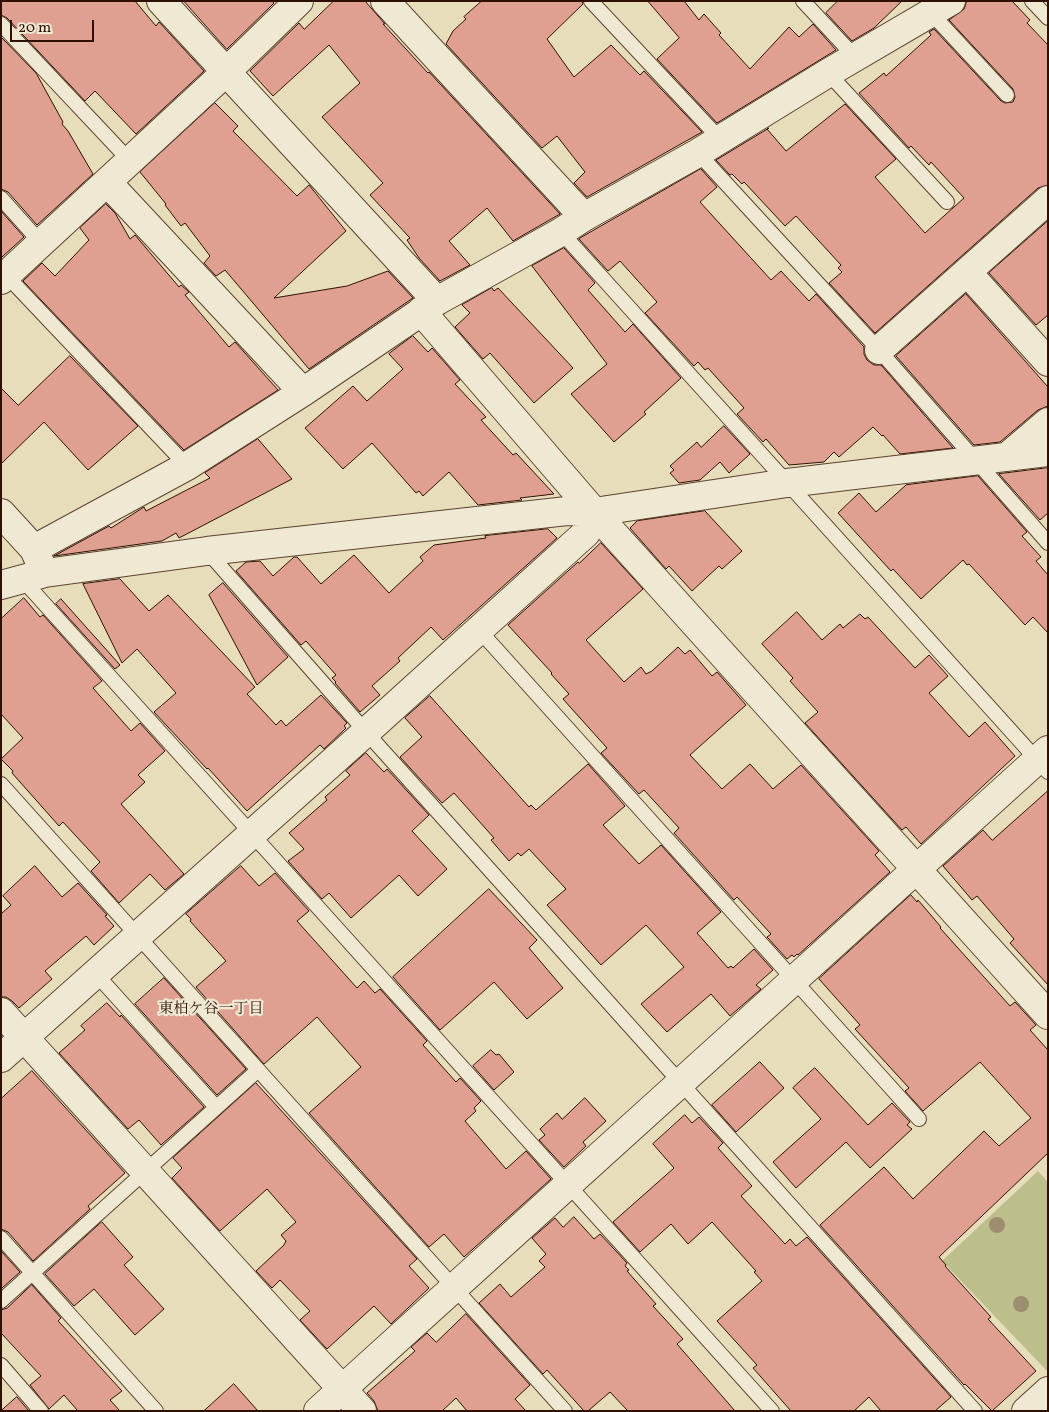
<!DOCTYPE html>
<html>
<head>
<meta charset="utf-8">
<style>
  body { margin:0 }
  #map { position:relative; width:1049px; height:1412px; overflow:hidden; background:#e7ddbb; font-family:Vollkorn,serif }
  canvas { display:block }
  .frame { position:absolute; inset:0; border:2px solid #2f1000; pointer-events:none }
  .scale { position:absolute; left:10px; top:20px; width:84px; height:22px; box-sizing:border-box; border:2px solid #2f1000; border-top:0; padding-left:6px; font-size:15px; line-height:18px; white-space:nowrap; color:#2f1000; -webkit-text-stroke:4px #efe9d3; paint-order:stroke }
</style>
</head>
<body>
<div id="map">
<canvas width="1049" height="1412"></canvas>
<div class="frame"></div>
<div class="scale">20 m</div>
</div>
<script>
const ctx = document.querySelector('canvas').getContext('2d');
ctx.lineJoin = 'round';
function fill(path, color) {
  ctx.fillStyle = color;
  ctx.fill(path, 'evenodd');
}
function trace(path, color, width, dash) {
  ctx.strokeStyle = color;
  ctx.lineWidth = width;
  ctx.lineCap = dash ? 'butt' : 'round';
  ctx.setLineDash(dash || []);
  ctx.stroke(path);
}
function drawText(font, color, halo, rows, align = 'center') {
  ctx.font = font + ' Vollkorn,"Noto Serif JP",serif';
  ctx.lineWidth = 4.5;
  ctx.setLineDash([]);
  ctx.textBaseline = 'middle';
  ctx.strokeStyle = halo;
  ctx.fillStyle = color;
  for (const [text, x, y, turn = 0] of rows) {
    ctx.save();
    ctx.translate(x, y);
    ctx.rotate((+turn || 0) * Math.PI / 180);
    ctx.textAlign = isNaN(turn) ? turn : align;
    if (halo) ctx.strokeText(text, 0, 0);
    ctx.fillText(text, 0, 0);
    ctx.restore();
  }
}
const green = new Path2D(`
  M1038 1171 1048 1182V1372L942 1261Z`);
const building = new Path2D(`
  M1 1H135L156 26 159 22 204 71 136 134 95 91 85 101 7 18 1 15Z
  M184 1H272L274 3 227 49Z
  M334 1H365L385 24H383L428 73 429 72 560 214 513 241 487 208 449 241 470 265 440 281 419 258 407 240 410 238 370 195 383 183 322 117 360 83 329 45 273 96 250 71 299 23 304 29Z
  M482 1H582L583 4 547 39 574 77 611 45 640 75 644 71 702 132 587 197 574 183 585 172 557 136 542 148 446 44 453 31 466 19 464 17Z
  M648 1H684L699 20 704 14 721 33 719 35 750 69 789 27 799 37 813 24 836 50 717 123 657 59 679 38Z
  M838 1H902L874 28 852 41 826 13Z
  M967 1H1012L1030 20 1027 23 1048 45V185L1038 188 875 333 829 283 842 272 838 268 841 265 796 216 785 226 744 182 742 184 732 174 730 175 716 160 769 128 767 129 786 151 845 104 896 159 875 177 925 233 964 198 931 162 929 165 911 146 909 148 859 93 884 73 886 76 931 35 929 32 934 29 1001 101 1005 103 1013 102 1015 97 1013 89 949 20 964 9Z
  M1 37 36 73 63 122 62 124 68 131 93 174 37 225 8 192 1 189Z
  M215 103 238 126 233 131 297 196 309 185 346 231 274 298 347 286 388 271 413 298 309 369 225 270 216 276 204 263 210 256 185 223 181 226 165 205 166 204 140 172Z
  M701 169 717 187 700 202 771 280 781 271 809 301 816 294 864 347V354L867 360 874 365H881L953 448 900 454 883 435 882 436 873 427 839 457 834 452 824 462 789 465 766 439 763 442 737 414 744 408 708 368 705 370 698 362 694 366 645 313 657 302 620 261 608 271 579 239Z
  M106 204 115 213 130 239 135 235 179 287 181 285 189 292 185 295 229 347 235 342 278 390 184 450 23 281 42 263 55 276 89 240 80 228Z
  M1 211 24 237 1 258Z
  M1048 221V315L1036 325 989 273Z
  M564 248 595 283 588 290 625 332 633 324 681 378 644 412 646 414 614 442 571 394 607 364 532 266Z
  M492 288 494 291 498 288 573 368 534 403 490 353 483 359 455 327 470 313 462 305Z
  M966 294 1048 387V406L1038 410 1000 442 974 445 896 356Z
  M413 336 428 352 432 348 460 380 455 384 486 417 481 420 513 455 516 453 554 494 520 498 522 500 478 505 449 472 423 496 419 491 416 493 372 443 343 469 305 428 353 386 367 401 403 369 389 354Z
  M70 356 138 426 88 470 44 422 1 464V388L18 405Z
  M724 426 750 454 729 473 720 462 700 480 679 483 670 473 674 470 670 466 697 442 701 447Z
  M258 439 292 479 179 538 176 533 162 541 54 556 109 526 111 528 144 507 146 511 210 478 205 473Z
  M1048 468V513L1040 520 999 474Z
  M978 476 1027 532 1022 536 1041 557 1036 561 1048 575V633L1033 617 1025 625 969 564 967 565 963 560 921 599 893 569 891 571 838 513 859 493 876 512 906 485Z
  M705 511 742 551 722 569 719 566 692 591 669 566 666 569 630 528 637 521Z
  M548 529 557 538 443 640 431 627 398 658 400 661 372 686 380 695 360 712 335 683 336 682 332 678 336 675 306 641 301 645 236 571 246 562 260 561 273 576 294 557H297L321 584 354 555 389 593 423 561 420 557 434 545 486 538 485 536Z
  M601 543 643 589 586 640 595 650 624 682 641 667 646 674 652 671 678 647 685 654 690 650 712 676 717 672 746 705 690 755 722 789 750 764 773 789 801 765 879 851 875 855 890 872 798 955 797 954 794 957 792 955 787 959 767 937 771 934 737 897 734 900 674 833 679 828 644 790 639 794 601 753 607 748 563 699 569 694 551 674 552 673 508 625 578 562 579 563Z
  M120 579 149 611 168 595 255 687 247 694 276 725 281 720 286 726 321 695 347 723 344 726 346 728 344 730 324 749 320 745 247 811 208 768 207 769 154 712 176 693 137 649 122 663 83 584Z
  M223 583 288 657 257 685 209 595Z
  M24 598 40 617 43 615 102 681 93 688 131 731 140 723 165 751 138 775 145 782 121 804 184 874 165 890 150 874 119 903 91 871 100 862 63 822 59 826 12 773 13 771 1 759 23 738 1 714V619Z
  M61 599 120 665 115 669 56 604Z
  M797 612 822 640 840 624 843 628 860 614 865 619 868 617 915 668 929 655 948 676 929 693 969 737 985 722 1015 756 921 844 906 827 902 830 805 723 818 712 790 681 793 678 762 644Z
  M430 696 529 807 531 805 536 810 588 764 625 806 603 825 639 864 661 845 721 912 697 933 728 968 731 966 733 968 754 949 773 970 756 985 761 989 730 1016 711 994 667 1032 641 1004 684 967 646 925 601 965 547 905 566 889 529 849 521 856 518 853 509 861 491 840 494 838 454 793 442 803 400 757 422 737 405 718Z
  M366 753 384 772 387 769 429 815 412 831 447 869 418 896 399 875 351 918 329 893 322 899 288 861 304 849 289 833 327 800 325 797 350 775 346 771Z
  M1048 791V985L1010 943 1014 939 977 896 972 900 943 866 983 830 992 840Z
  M35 866 62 897 78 883 107 915 105 916 114 926 94 945 86 936 45 971 52 979 19 1008 12 1001 6 997H1V914L11 905 3 896Z
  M241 866 259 886 275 873 309 911 297 921 357 988 364 981 375 993 380 989 427 1041 423 1045 456 1082 460 1078 481 1101 474 1108 476 1111 465 1121 506 1169 526 1151 551 1179 464 1257 444 1234 429 1247 309 1113 361 1067 317 1017 264 1064 196 987 226 961 190 921 191 919 186 914Z
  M489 889 537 940 529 948 563 988 527 1019 494 982 440 1030 393 977Z
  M911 895 917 902 918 900 941 927 940 928 1010 1006 1015 1002 1036 1025 1030 1030 1048 1050V1153L939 1257 946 1265 945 1266 991 1317 988 1319 1036 1371 992 1411 965 1384 964 1385 820 1225 884 1167 913 1199 984 1131 999 1146 1031 1118 980 1062 923 1111 905 1091 909 1088 855 1029 860 1025 819 979Z
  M164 978 246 1069 217 1095 135 1004Z
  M107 1003 120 1017 121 1015 204 1107 161 1145 139 1120 128 1129 59 1053 85 1030 81 1026Z
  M491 1050 496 1055 499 1054 514 1072 494 1090 473 1066Z
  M760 1062 784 1088 736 1132 712 1105Z
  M815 1068 868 1125 892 1103 910 1122 907 1125 912 1129 870 1168 846 1142 796 1188 773 1162 821 1119 793 1088Z
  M32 1071 125 1173 88 1206 90 1209 33 1261 8 1232 1 1229V1099Z
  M256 1083 417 1259 409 1266 429 1288 391 1324 374 1306 327 1349 300 1320 310 1311 280 1280 272 1288 256 1271 284 1245 286 1241 281 1235 296 1222 267 1189 220 1231 172 1178 182 1168 173 1158Z
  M585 1098 606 1121 583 1142 586 1146 564 1167 539 1140 545 1135 540 1129 557 1113 562 1119Z
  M685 1115 692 1123 699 1117 723 1143 718 1148 752 1186 741 1196 785 1244 790 1239 796 1246 807 1237 951 1397 935 1411H881L869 1397 854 1411H791L753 1368 757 1365 717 1321 762 1281 754 1272 756 1271 712 1222 688 1244 671 1224 640 1252 613 1222 674 1168 653 1144Z
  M574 1217 594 1239 600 1234 627 1263 625 1266 629 1270 627 1271 656 1304 653 1306 683 1339 677 1344 735 1411H628L610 1392 588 1411H584L547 1370 543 1374 479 1303 500 1284 511 1297 545 1267 539 1261 546 1254 532 1238 555 1218 563 1227Z
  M102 1222 133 1257 124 1265 164 1309 135 1335 94 1289 74 1306 45 1274Z
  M1 1251 20 1272 1 1289Z
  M32 1285 61 1318 58 1321 60 1323 122 1391 110 1400 120 1411H78L64 1395 49 1409 30 1385 41 1376 1 1333V1310L7 1308Z
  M466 1314 530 1385 515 1399 526 1411H467L456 1398 442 1411H378L374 1401 367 1393 415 1351 411 1347 427 1333 436 1342Z
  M234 1384 258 1411H204Z
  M17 1397 29 1411H1Z`);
const service = new Path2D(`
  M591 1 720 139
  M803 1 855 57
  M1032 1 1048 18
  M931 13 1007 95
  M1 24 130 161
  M828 73 947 202
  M698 153 879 350 1048 543
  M1 198 41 243
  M561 232 1048 772
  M6 275 187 466
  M207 551 366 732 975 1411
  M22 579 772 1411
  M479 630 919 1119
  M1 784 565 1411
  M96 974 216 1107
  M1 1238 156 1411
  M1 1301 258 1070
  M1 1365 41 1411`);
const minor = new Path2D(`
  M161 1 437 301
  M385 1 584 217
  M107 182 303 392
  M967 272 1048 362
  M1 280 226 72 299 1
  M421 311 594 512 1048 1015
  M879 350 1048 200
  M1008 456 1048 422
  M1 513 34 549 41 565
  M34 549 187 466 303 392 437 301 561 232 584 217 698 153 828 73 951 1
  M1 585 45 573 207 551 567 511 594 512 787 483 1048 452
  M1 1012 362 1411
  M1 1058 366 732 586 533 592 523 594 512
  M318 1411 1048 750
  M1026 1411 1048 1391`);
const trees = [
  [997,1225],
  [1021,1304]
];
const neighbourhoodNames = [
  ["東柏ケ谷一丁目",211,1010]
];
fill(green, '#bcbf8b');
fill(building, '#dfa092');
trace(building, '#2f1000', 1);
trace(service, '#5d432f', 16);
trace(minor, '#5d432f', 30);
trace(service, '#efe9d3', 14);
trace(minor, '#efe9d3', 28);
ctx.fillStyle = '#9d8e6f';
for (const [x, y] of trees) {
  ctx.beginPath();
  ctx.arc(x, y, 8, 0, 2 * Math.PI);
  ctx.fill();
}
drawText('15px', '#2f1000', '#efe9d3', neighbourhoodNames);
</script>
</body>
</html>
